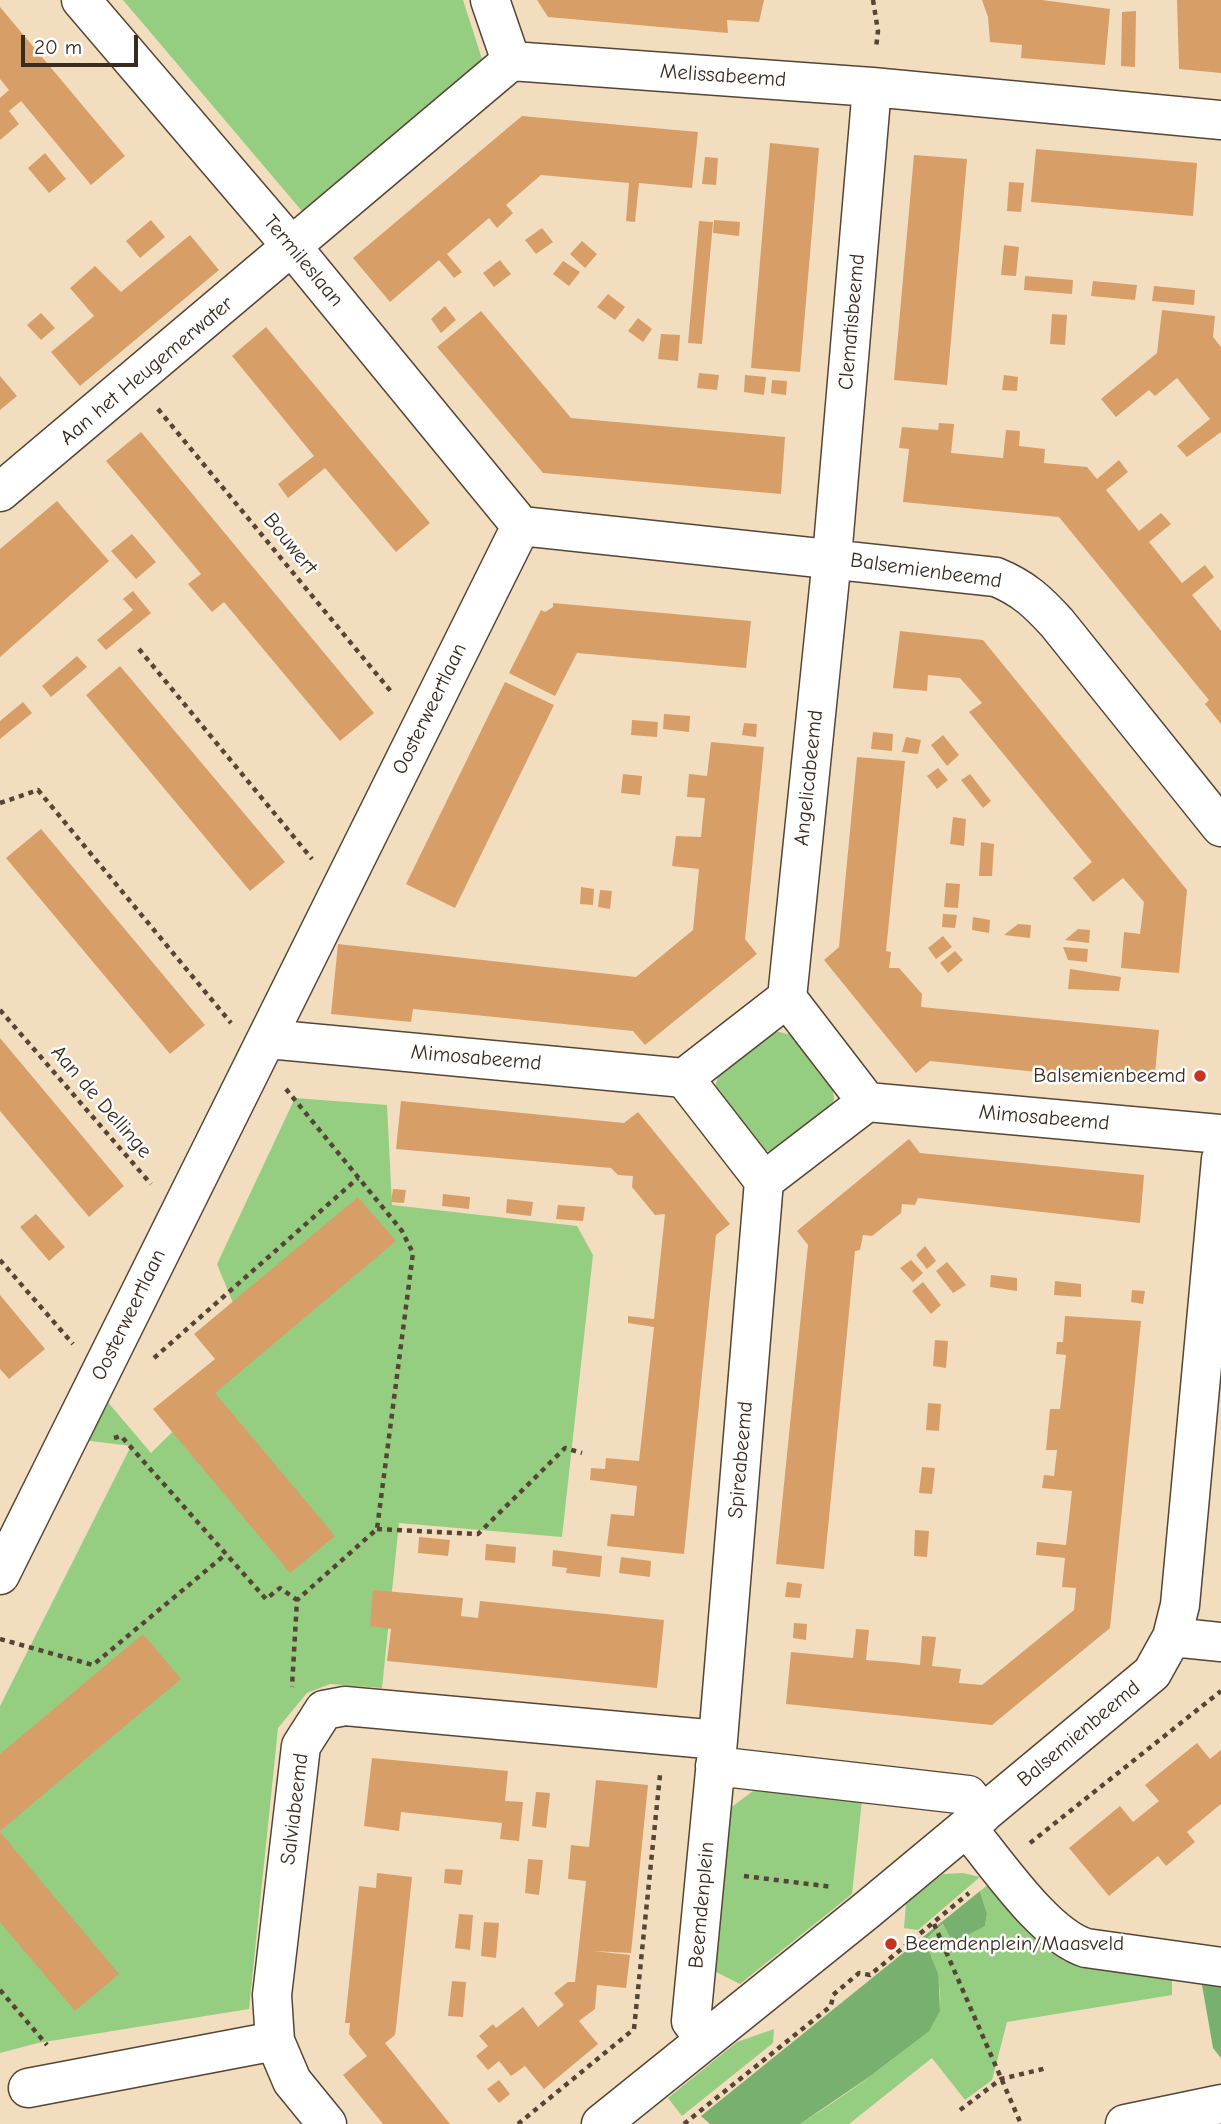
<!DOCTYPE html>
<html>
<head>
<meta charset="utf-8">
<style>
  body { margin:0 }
  #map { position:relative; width:1221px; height:2124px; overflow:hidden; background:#f2debf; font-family:"Comic Neue",sans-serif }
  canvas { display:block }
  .scale { position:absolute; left:21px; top:35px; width:117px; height:32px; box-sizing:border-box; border:4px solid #3b2a1e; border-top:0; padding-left:9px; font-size:21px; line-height:24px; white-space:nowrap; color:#3b2a1e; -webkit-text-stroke:5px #fff; paint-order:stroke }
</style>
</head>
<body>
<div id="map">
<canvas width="1221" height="2124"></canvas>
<div class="scale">20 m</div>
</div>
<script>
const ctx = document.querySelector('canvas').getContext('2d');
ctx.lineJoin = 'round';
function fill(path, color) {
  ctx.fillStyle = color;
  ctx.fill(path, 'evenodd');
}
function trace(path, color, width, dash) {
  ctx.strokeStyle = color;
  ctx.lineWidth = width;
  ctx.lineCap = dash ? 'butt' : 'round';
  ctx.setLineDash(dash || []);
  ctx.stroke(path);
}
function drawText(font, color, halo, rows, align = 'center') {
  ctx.font = font + ' "Comic Neue",sans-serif';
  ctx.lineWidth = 5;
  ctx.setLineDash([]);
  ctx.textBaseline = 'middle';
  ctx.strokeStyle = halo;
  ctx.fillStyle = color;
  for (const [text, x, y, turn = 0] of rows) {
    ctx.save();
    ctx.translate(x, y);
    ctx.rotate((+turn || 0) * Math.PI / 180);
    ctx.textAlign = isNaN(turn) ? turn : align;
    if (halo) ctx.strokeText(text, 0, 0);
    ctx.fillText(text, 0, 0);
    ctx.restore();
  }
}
const green = new Path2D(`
  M123 0H463L482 59 307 217Z
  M779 1032 795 1036 832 1083 834 1099 830 1113 783 1150 768 1151 753 1146 716 1099V1083L721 1069 764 1033Z
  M295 1098 387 1105 392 1205 577 1226 593 1255 562 1537 399 1523 382 1688 330 1684 307 1693 278 1728 249 2009 38 2043 0 2053V1706L131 1446 83 1440 106 1400 151 1453 253 1352 217 1264Z
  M757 1788 862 1800 852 1894 740 1984 712 1970 729 1809Z
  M963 1873 980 1877 918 1930 904 1928 906 1903 943 1874Z
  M989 1884 1043 1945 1064 1961 1172 1975V1995L1007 2022 992 2080 965 2100 932 2058 849 2124H800C826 2108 937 2035 940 2008 942 1983 934 1962 925 1940L944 1924 974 1930 985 1926 987 1914 980 1891Z
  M774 2029 773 2043 682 2116 668 2098 737 2042Z`);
const forest = new Path2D(`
  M980 1891 987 1914 985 1926 953 1942 943 1924 925 1940 938 1974 939 1986 940 2011 929 2031 872 2075 800 2124H710L701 2116Z
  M1202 1985 1221 1987V2058L1213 2048Z`);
const building = new Path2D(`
  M537 0H764L759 22 727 20 728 33 548 17Z
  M982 0H1042L1110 9 1105 65 1021 58 1022 45 990 42 988 17Z
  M1177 0H1221V73L1179 69Z
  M0 7 125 156 91 185 21 101 9 111 19 124 0 140V98L9 90 0 79Z
  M1136 11 1135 67 1121 66 1122 12Z
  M522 116 698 132 692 188 639 183 635 222 626 221 629 183 541 175 506 205 513 213 497 228 489 218 447 254 462 272 454 278 439 260 390 302 353 258Z
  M770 143 819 148 800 372 751 368Z
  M1036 149 1197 163 1193 216 1031 202Z
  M45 153 66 179 49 193 28 168Z
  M914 155 967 159 947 385 894 380Z
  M705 157 718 158 716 185 702 184Z
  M1009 182 1024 183 1021 212 1007 211Z
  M151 220 165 237 140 258 126 241Z
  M714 220 740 222 739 236 713 233Z
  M699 221 713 222 702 344 688 343Z
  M542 228 553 242 536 254 525 240Z
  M190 235 219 270 80 386 51 352 94 316 70 288 95 266 121 292Z
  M582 241 597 254 585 268 570 254Z
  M1004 245 1019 247 1016 276 1001 275Z
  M500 260 511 274 494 287 483 273Z
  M563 261 580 272 569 286 553 274Z
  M1025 276 1073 280 1072 294 1024 290Z
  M1093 281 1137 285 1135 300 1091 296Z
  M1154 286 1195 290 1194 305 1152 301Z
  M608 294 625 307 615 320 597 307Z
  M445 306 456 320 441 333 431 319Z
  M1162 310 1215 316 1213 337 1221 347V432L1187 457 1177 446 1210 419 1177 378 1155 396 1149 390 1116 417 1101 399 1157 353Z
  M481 311 571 418 785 437 781 494 543 473 437 347Z
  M41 313 55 328 41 340 27 325Z
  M1052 314 1067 315 1065 345 1050 344Z
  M638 318 652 329 643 342 628 331Z
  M266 327 430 523 396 552 325 468 288 498 278 484 314 456 232 356Z
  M661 334 680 335 678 361 658 359Z
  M699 373 719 375 717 390 697 388Z
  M745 375 766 377 764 395 744 392Z
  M1004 375 1018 377 1017 391 1002 390Z
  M0 376 17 396 0 410Z
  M772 380 787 381 786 395 771 393Z
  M939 423 954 424 951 453 1003 458 1006 430 1020 431 1019 446 1045 449 1044 463 1087 467 1097 479 1119 460 1128 472 1106 490 1139 531 1161 513 1171 524 1149 542 1182 583 1205 565 1214 577 1192 595 1221 631V724L1205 704 1209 700 1059 517 903 502 909 449 899 448 902 427 938 430Z
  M141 432 374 713 340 741 224 602 212 612 188 584 201 574 106 461Z
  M57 501 109 561 0 657V549Z
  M132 534 156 562 136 579 111 551Z
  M133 591 151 613 106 650 97 640 133 610 123 599Z
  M553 603 751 621 746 668 577 653 555 696 509 673 541 610 545 612 553 607Z
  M900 631 983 640 1115 802 1187 890 1179 973 1121 968 1124 932 1140 934 1144 902 1123 878 1093 902 1073 878 1092 862 969 712 982 703 960 678 928 675 927 691 893 688Z
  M77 656 87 667 51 697 42 686Z
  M120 666 285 862 250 891 86 695Z
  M505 682 554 705 455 908 406 884Z
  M23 702 32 713 0 739V721Z
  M664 714 690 716 689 732 663 729Z
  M632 720 658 722 657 737 631 735Z
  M744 723 757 724 756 737 742 735Z
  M873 732 893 734 892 751 871 749Z
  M943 735 959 755 947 766 931 745Z
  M906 737 921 740 918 754 902 752Z
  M711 742 764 747 745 939 757 954 645 1045 633 1031 475 1015 413 1009 411 1022 331 1014 338 944 636 977 693 930 699 869 672 866 676 836 701 837 705 798 687 797 689 774 707 776Z
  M857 757 905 761 886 951 891 952 889 968H899L922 994 921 1007 1159 1030 1154 1084 930 1061 916 1073 824 960 839 947Z
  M938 768 948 780 937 789 927 776Z
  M623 774 642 776 640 795 621 793Z
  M970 774 991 801 983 808 961 780Z
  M953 817 966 819 964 846 950 844Z
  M41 829 205 1025 170 1054 6 858Z
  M981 842 994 844 992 876H979Z
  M946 883 960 884 958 908 944 907Z
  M581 887 594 889 593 905 580 904Z
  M600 890 612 891 610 909 598 907Z
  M943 914 957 915 955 928 942 927Z
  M973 917 990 920 989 933 972 930Z
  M1018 924 1031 925 1030 938 1004 935Z
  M1078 929 1090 930 1089 943 1065 940Z
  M943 936 952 947 936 959 928 948Z
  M1063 947 1088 949 1087 962 1068 960Z
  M955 951 963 960 948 973 940 963Z
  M1070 969 1121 977 1119 991 1068 989Z
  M0 1038 124 1186 89 1217 0 1111Z
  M401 1101 624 1123 638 1112 730 1224 716 1235 684 1554 607 1546 611 1514 634 1516 637 1486 590 1480 591 1468 605 1469 606 1458 639 1461 654 1327 628 1323V1316L654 1319 665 1214 655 1215 632 1187 633 1176 618 1175 611 1168 396 1149Z
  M909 1139 920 1153 1144 1175 1140 1223 918 1198 915 1205 902 1204 901 1213 872 1236 863 1235 860 1250 855 1251 824 1569 776 1564 808 1245 797 1231Z
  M393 1189 406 1190 404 1203 391 1202Z
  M443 1194 470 1197 469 1209 442 1206Z
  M358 1197 396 1241 215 1393 335 1536 290 1573 153 1409 215 1359 194 1334Z
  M507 1199 533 1202 531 1216 506 1213Z
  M558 1205 585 1207 583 1221 556 1219Z
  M36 1214 65 1247 49 1261 20 1227Z
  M925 1246 936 1261 927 1269 916 1255Z
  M911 1260 923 1273 913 1282 900 1268Z
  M947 1262 966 1285 953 1293 936 1271Z
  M991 1275 1017 1278V1291L990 1287Z
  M1055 1281 1081 1284V1297L1054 1295Z
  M923 1282 941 1305 931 1314 912 1291Z
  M1132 1290 1145 1291 1143 1304 1131 1302Z
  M0 1295 45 1349 9 1379 0 1369Z
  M1065 1316 1141 1321 1110 1628 992 1725 786 1704 791 1652 853 1658 856 1629 869 1630 866 1660 893 1662 920 1665 922 1636 936 1637 932 1666 961 1669 959 1683 982 1685 1074 1610 1076 1588 1062 1587 1065 1558 1036 1555 1037 1542 1066 1545 1072 1491 1042 1488 1044 1475 1054 1476 1057 1450H1046L1050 1409H1060L1066 1355 1056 1354 1057 1342H1063Z
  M935 1340 948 1341 946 1368 933 1366Z
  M928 1403 941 1404 939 1431 926 1430Z
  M922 1467 935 1468 932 1494 919 1493Z
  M915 1530 929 1531 927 1557 914 1556Z
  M419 1537 450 1540 448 1556 418 1553Z
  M486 1544 516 1547 515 1563 485 1560Z
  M553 1550 602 1556 600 1577 566 1573 567 1568 552 1566Z
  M621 1557 651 1561 650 1577 619 1573Z
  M787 1582 802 1584 800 1598 785 1597Z
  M373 1590 463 1598 461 1616 478 1618 480 1601 664 1620 657 1688 387 1661 391 1629 370 1626Z
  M794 1623 807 1624 806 1640 793 1638Z
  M143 1634 181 1679 0 1831V1754Z
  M1197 1743 1210 1759 1221 1750V1804L1187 1832 1195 1842 1166 1866 1158 1856 1109 1896 1069 1848 1120 1806 1133 1822 1159 1801 1145 1785Z
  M372 1758 508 1771 505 1801 523 1802 519 1841 500 1839 502 1823 401 1812 399 1831 364 1826Z
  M596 1780 648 1785 631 1953 593 1951 630 1955 626 1988 597 1985 595 2009 579 2021 598 2044 544 2089 525 2066 511 2076 499 2061 488 2070 476 2056 488 2046 479 2036 493 2024 496 2028 523 2007 538 2027 564 2005 554 1993 568 1982H575L586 1881 568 1879 571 1845 589 1847Z
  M536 1792 550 1793 546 1828 532 1826Z
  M0 1832 119 1974 75 2011 0 1922Z
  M528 1859 543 1860 539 1895 525 1893Z
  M445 1869 463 1870 461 1885 444 1883Z
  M377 1873 412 1877 396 2028 395 2035 385 2043 450 2124H383L343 2075 367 2056 349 2034 350 2023H345L359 1886 376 1888Z
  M459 1914 473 1915 470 1950 455 1948Z
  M484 1922 499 1923 496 1958 481 1956Z
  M452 1981 466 1982 463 2017 448 2016Z
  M499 2080 510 2094 499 2103 487 2089Z`);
const path = new Path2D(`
  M873 0 878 31 876 48
  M158 409 393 694
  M139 649 312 859
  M0 803 38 790 231 1023
  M0 1010 151 1184
  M286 1089 402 1231 413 1253 377 1529 297 1600 292 1687
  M0 1260 73 1344
  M154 1358 358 1178
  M114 1438 121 1436 266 1599 280 1588 297 1600
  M377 1529 478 1534 565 1448 582 1453
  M0 1639 93 1665 226 1554
  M1030 1843 1221 1691
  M744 1876 833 1887
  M934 1924 1021 2124
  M0 1990 47 2045
  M960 2110 1001 2079 1047 2068
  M518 2124 634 2029 660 1775
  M684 2124 831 2006 833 1995 859 1973 870 1975 969 1893`);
const minor = new Path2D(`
  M81 0 293 248 521 526 996 577C1023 588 1038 602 1057 623L1221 827
  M490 0 511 61
  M0 492 511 61 872 87 1221 120
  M787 998 832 558 872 87
  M268 1039 684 1078 787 998 867 1102
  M684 1078 764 1181 867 1102 1221 1134
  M0 1575 521 526
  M1172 1637 1221 1642
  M715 1766 968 1795 982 1815
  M967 1828C996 1862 1044 1935 1086 1948L1221 1967
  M705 2040 691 2021 718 1740 764 1181
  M28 2088 275 2041
  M327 2124 292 2081 275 2041 272 1995 301 1746 324 1710 345 1706 718 1740
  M601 2124 867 1910 1152 1673 1172 1637 1180 1605 1221 1159
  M1125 2124 1221 2104`);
const markers = [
  [1200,1076,7,"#c8321e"],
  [891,1944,7,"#c8321e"]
];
const streetNames = [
  ["Melissabeemd",723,76,4],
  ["Termileslaan",303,261,50],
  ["Clematisbeemd",852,322,-85],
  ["Aan het Heugemerwater",147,371,-40],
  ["Bouwert",290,544,51],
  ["Balsemienbeemd",926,571,8],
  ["Oosterweertlaan",430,709,-64],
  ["Angelicabeemd",809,778,-84],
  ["Mimosabeemd",476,1058,5],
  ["Aan de Dellinge",101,1102,49],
  ["Mimosabeemd",1044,1118,5],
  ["Oosterweertlaan",129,1315,-64],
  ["Spireabeemd",741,1460,-85],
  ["Balsemienbeemd",1079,1734,-40],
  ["Salviabeemd",295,1809,-83],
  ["Beemdenplein",702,1905,-85]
];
const poiNames = [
  ["Balsemienbeemd",1186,1076],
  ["Beemdenplein/Maasveld",905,1944,"left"]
];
fill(green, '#95ce81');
fill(forest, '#78b16f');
fill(building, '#d79e68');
trace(minor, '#564536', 41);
trace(path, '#564536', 4.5, [5, 5]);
trace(minor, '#fff', 38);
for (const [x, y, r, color] of markers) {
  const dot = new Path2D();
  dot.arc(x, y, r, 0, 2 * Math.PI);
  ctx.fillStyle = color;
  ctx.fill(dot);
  trace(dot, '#fff', 2.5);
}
drawText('21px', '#3b2a1e', '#fff', streetNames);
drawText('21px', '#3b2a1e', '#fff', poiNames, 'right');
</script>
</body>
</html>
